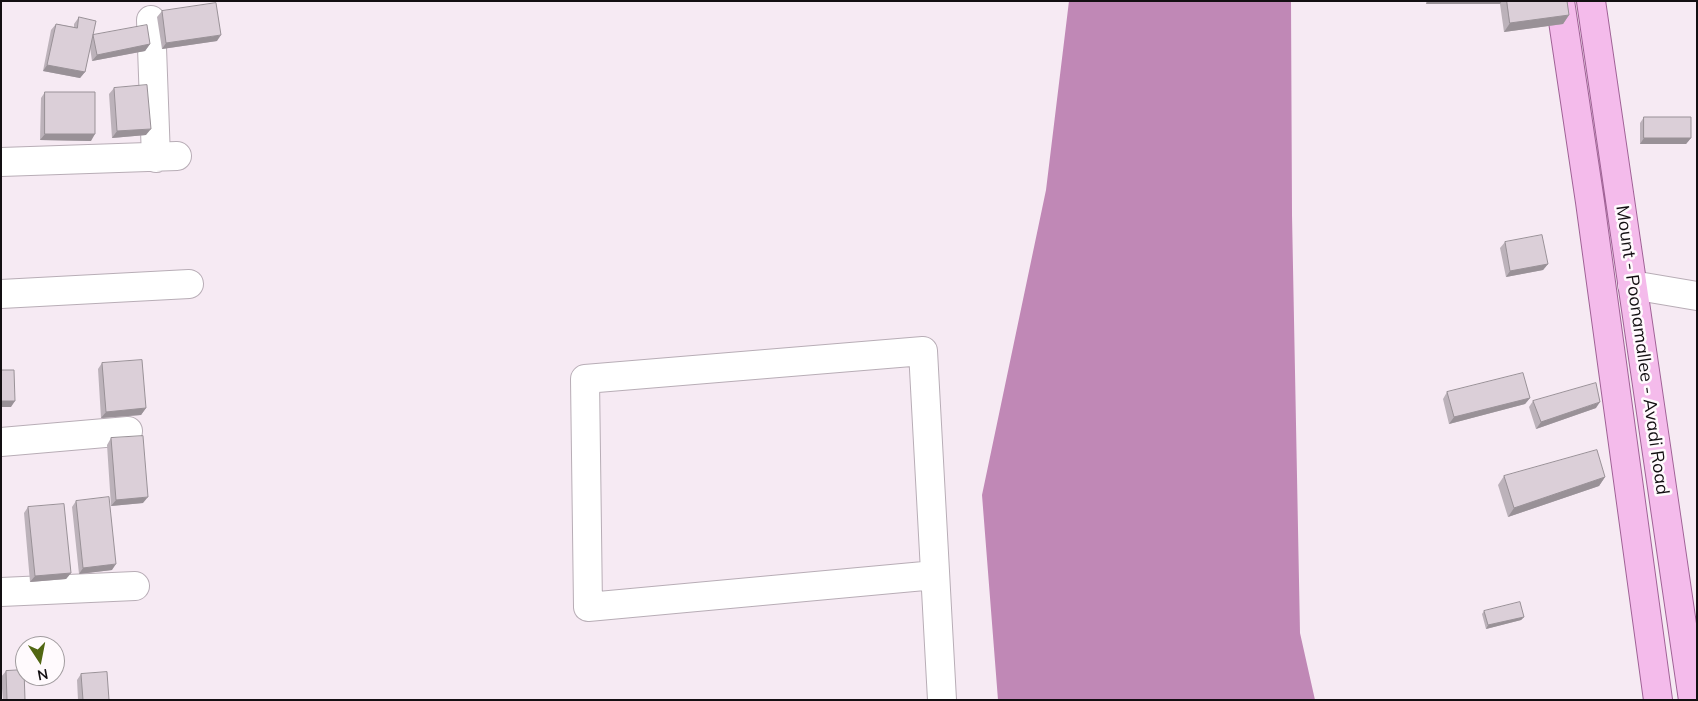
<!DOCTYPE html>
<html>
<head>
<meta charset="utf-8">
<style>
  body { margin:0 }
  #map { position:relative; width:1698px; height:701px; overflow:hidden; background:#f6eaf3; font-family:Mulish,sans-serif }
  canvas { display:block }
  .frame { position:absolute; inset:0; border:2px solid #130f12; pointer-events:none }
  .north { position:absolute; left:15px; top:636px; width:50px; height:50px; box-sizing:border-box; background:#fffafd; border:1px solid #a19c9f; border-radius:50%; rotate:169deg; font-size:14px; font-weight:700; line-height:20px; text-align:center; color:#130f12 }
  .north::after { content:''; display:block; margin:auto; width:18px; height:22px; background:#516612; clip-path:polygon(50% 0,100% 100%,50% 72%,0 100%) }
</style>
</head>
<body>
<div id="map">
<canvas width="1698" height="701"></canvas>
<div class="frame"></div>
<div class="north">N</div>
</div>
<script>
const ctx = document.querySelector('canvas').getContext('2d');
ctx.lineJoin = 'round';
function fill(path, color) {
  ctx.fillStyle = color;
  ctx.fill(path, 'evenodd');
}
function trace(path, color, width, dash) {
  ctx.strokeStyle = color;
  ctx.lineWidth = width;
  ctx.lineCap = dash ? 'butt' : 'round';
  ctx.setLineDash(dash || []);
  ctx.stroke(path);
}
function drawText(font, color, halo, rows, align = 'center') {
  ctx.font = font + ' Mulish,sans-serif';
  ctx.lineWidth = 5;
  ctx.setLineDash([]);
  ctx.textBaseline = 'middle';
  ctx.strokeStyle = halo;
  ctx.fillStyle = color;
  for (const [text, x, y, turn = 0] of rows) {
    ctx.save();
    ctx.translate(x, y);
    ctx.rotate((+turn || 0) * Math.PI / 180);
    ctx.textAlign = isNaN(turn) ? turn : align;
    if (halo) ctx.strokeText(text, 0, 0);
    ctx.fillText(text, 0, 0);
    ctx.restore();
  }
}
const water = new Path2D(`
  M1069 1H1291L1292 215 1300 633 1315 700H998L982 495 1046 190Z`);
const minor = new Path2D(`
  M151 20 156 158
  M1 162 177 156
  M1632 285 1697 296
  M1 294 189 284
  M1 442 128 431
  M935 575 588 607 585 379 923 351 942 700
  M1 592 135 586`);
const major = new Path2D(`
  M1560 1 1590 202 1658 700
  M1591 1 1693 700`);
const wall = new Path2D(`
  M1426 1H1567L1569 15 1563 24 1504 32 1500 4H1426Z
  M162 11 217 41 162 49 157 17Z
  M79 17 92 37 93 35 150 44 145 51 92 61 90 47 85 72 80 78 43 71 51 30 56 24 74 27V24Z
  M114 88 146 135 112 138 109 94Z
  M45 92 91 141 40 140 41 98Z
  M1644 117 1691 138 1686 144H1640V123Z
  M1505 242 1548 264 1543 270 1506 277 1500 248Z
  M102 363 146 408 141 415 101 418 98 369Z
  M1447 392 1530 398 1525 404 1449 424 1443 399Z
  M1533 401 1596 408 1536 429 1529 407Z
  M111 438 143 503 111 506 107 445Z
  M1504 476 1605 477 1599 486 1508 517 1498 485Z
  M76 501 112 570 79 574 72 507Z
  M28 507 71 573 66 579 30 582 24 513Z
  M1484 611 1524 617 1521 620 1486 629 1482 614Z
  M6 671 25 700H3L1 677Z
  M81 674 109 700H78L77 680Z`);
const shadedWall = new Path2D(`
  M1428 1H1502L1500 4H1426Z
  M1569 15 1563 24 1504 32 1510 23Z
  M221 35 217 41 162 49 166 43Z
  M150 44 145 51 92 61 97 55Z
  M47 65 85 72 80 78 43 71Z
  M151 129 146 135 112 138 117 131Z
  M45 134H95L91 141 40 140Z
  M1644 138H1691L1686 144H1640Z
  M1548 264 1543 270 1506 277 1510 271Z
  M1530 398 1525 404 1449 424 1454 417Z
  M1 401H15L11 407H1Z
  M1600 402 1596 408 1536 429 1541 422Z
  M146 408 141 415 101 418 106 412Z
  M1605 477 1599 486 1508 517 1514 508Z
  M148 497 143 503 111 506 116 500Z
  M116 564 112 570 79 574 83 568Z
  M71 573 66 579 30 582 35 576Z
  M1524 617 1521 620 1486 629 1488 625Z`);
const building = new Path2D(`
  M1507 1H1567L1569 15 1510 23Z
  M216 3 221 35 166 43 162 11Z
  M79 17 96 21 85 72 47 65 56 24 77 28Z
  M147 25 150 44 97 55 93 35Z
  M147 85 151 129 117 131 114 88Z
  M45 92H95V134H45Z
  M1644 117H1691V138H1644Z
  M1542 235 1548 264 1510 271 1505 242Z
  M142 360 146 408 106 412 102 363Z
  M1 370H14L15 401H1Z
  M1523 373 1530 398 1454 417 1447 392Z
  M1596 383 1600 402 1541 422 1533 401Z
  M143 436 148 497 116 500 111 438Z
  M1597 450 1605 477 1514 508 1504 476Z
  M109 497 116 564 83 568 76 501Z
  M64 504 71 573 35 576 28 507Z
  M1520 602 1524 617 1488 625 1484 611Z
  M24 670 25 700H7L6 671Z
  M107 672 109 700H83L81 674Z`);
const streetNames = [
  ["Mount - Poonamallee - Avadi Road",1642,350,82]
];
fill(water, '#c088b6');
trace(minor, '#b8adb6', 30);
trace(major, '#a06296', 30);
trace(minor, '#fff', 28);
trace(major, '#f4bbeb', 28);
fill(wall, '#bcb2ba');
fill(shadedWall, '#999197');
fill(building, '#dbcfd8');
trace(building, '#999197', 1);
drawText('18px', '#130f12', '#fffafd', streetNames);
</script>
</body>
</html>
